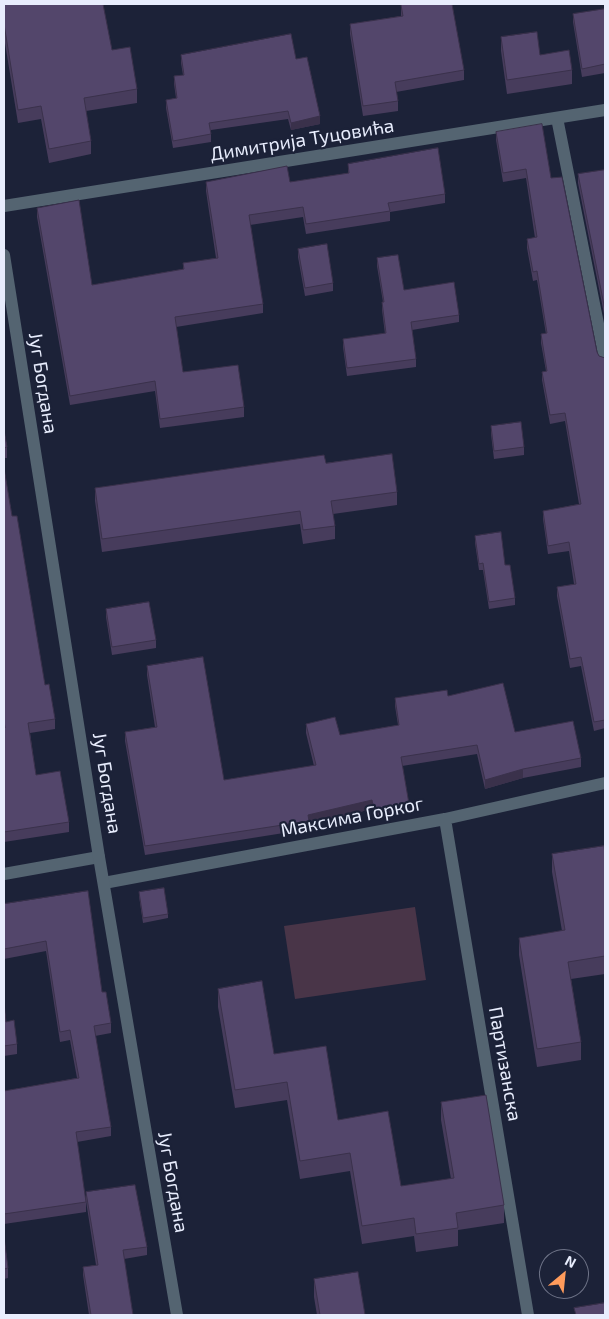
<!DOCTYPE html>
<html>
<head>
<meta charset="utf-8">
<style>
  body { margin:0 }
  #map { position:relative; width:609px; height:1319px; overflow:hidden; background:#1c2238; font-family:"Exo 2",sans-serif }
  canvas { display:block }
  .frame { position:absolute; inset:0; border:5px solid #e8edfd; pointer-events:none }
  .north { position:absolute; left:539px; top:1249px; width:50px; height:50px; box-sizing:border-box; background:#1c2238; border:1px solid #6e7387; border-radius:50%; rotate:28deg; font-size:14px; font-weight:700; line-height:20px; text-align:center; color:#e8edfd }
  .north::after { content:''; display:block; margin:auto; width:18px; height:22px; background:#ff9b5b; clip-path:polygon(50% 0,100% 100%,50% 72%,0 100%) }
</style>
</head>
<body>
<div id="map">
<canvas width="609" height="1319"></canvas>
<div class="frame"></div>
<div class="north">N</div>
</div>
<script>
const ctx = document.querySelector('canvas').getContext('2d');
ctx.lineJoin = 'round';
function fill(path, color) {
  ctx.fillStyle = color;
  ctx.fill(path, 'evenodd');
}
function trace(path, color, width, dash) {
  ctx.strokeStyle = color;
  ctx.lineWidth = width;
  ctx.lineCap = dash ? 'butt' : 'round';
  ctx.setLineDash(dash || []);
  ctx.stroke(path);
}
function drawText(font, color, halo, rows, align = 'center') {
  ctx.font = font + ' "Exo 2",sans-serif';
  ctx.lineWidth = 4.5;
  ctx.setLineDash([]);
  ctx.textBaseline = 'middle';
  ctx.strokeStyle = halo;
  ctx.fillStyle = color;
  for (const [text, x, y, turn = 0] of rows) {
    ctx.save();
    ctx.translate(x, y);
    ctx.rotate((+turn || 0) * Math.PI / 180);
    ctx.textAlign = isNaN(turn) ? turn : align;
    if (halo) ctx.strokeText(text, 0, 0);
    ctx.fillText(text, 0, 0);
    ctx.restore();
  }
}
const green = new Path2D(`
  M415 907 426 980 295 999 284 926Z`);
const minor = new Path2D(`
  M557 118 605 359
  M4 206 605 110
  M445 819 528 1315
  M4 874 99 857
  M104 883 445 819 605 783`);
const tertiary = new Path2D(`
  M4 255 99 857 177 1315`);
const wall = new Path2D(`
  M4 4 112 50 137 89V103L86 111 91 141V154L49 163 41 119 18 123 4 37Z
  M401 5 464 70V80L396 92 398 101V111L363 116 350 34V24L401 16Z
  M605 9V73L582 77 573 22V14Z
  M501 37 572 70V84L507 94 501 51Z
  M181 55 296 59 320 124 291 130 288 119 211 130V142L173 148 166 108V100L176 98 174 84V76L183 75 181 63Z
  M496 132 551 178 597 352 599 356 605 358V728L594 731 581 666 570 668 557 596V587L574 584 569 551 548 554 543 519V511L579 504 565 421 550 424 542 380V372L546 371 541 343V334H546L537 280 533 281 527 248V239L535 238 526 178 503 182 496 140Z
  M348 164 445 194V203L390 212V221L306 234 303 217 250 225 263 304V313L176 327 183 372 244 407V417L160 428 155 391 70 405 37 217V208L92 285 183 269V263L216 258 206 191V182H290L348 173Z
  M605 170V319L578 183V174Z
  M298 249 333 283V291L305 296 298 257Z
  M377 258 404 290 459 315V322L412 330 416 359V367L347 376 343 347V339L385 334 382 310V302H383L377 266Z
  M491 426 524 447V455L494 459 491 434Z
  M4 430 7 447V458H4Z
  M326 463 397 492V505L333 514 335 526V539L303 544 300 524 102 552 95 501V488Z
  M4 468 12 516 45 685 55 719V729L30 733 36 775 69 822V832L4 842Z
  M475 536 505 565 515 598V605L489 609 483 570H479L475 543Z
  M106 609 156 640V648L112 655 106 617Z
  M147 666 224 780 314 766 306 733V724L340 735 398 725 395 706V698L448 696 515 732 581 758V767L523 778 485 789 477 754 402 766 409 804V812L374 819 372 809 309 824V829L145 855 125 741V732L155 727 147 675Z
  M552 854 605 855V974L571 979 581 1042V1060L537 1067 519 955V938L562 931 552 872Z
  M139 892 168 914V918L143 923 139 896Z
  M4 904 102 992 111 1023V1033L95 1036 111 1127V1136L77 1142 86 1202V1212L4 1224V1091L77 1078 70 1040 60 1042 46 951 4 959Z
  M218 989 274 1054 338 1120 401 1186 451 1179 441 1120V1102L504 1205V1223L458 1230V1246L416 1252 414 1236 362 1244 350 1171 300 1179 287 1100 235 1108 218 1007Z
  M4 1003 6 1022 17 1044V1054L4 1056Z
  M86 1192 147 1247V1255L124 1259 133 1315H89L83 1275V1267L96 1265 86 1201Z
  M4 1237 8 1268V1278L4 1279Z
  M314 1279 365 1315H317L314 1297Z`);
const shadedWall = new Path2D(`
  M320 116V124L291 130V123Z
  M523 769V778L485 789V780Z
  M372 800V809L309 824 308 815Z`);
const building = new Path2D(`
  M4 4H103L112 50 130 47 137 89 84 98 91 141 49 149 41 106 18 110 4 24Z
  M405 4H452L464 70 395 82 398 101 363 106 350 24 403 16 401 5Z
  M605 9V64L582 69 573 14Z
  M537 32 540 55 569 50 572 70 507 80 501 37Z
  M291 34 296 59 307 57 320 116 291 123 288 111 209 123 211 134 173 141 166 100 177 98 174 76 184 75 181 55Z
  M542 124 551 178 562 177 597 352 599 356 605 358V720L594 722 581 657 570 659 557 587 576 584 569 542 548 546 543 511 581 504 565 413 550 415 542 372 547 371 541 334 547 333 537 271 533 272 527 239 537 237 526 169 503 173 496 132Z
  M438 148 445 194 388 203 390 211 306 224 303 207 249 215 263 304 175 317 183 372 238 365 244 407 160 419 155 381 70 396 37 208 79 200 92 285 184 269 183 263 218 258 206 182 287 166 290 182 349 173 348 164Z
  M605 170V310L578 174Z
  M327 244 333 283 305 288 298 249Z
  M398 255 404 290 454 282 459 315 411 322 416 359 347 368 343 339 386 333 382 302H384L377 258Z
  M521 422 524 447 494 451 491 426Z
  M4 430 7 447 4 448Z
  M392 454 397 492 331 501 335 526 303 530 300 511 102 539 95 488 324 455 326 463Z
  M4 468 12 516H17L45 685 49 684 55 719 28 723 36 775 60 771 69 822 4 832V728H5L4 720Z
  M501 532 505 565H510L515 598 489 602 483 563 479 564 475 536Z
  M149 602 156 640 112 647 106 609Z
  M203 657 224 780 316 765 306 724 335 717 340 735 399 725 395 698 447 690 448 696 503 683 515 732 573 721 581 758 523 769 485 780 477 745 401 757 409 804 374 810 372 800 308 815 309 821 145 846 125 732 157 727 147 666Z
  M604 846 605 855V956L568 962 581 1042 537 1049 519 938 565 930 552 854Z
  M164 888 168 914 143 918 139 892Z
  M88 891 102 992H106L111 1023 94 1026 111 1127 76 1132 86 1202 4 1214V1091L79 1078 70 1030 60 1032 46 941 4 949V904Z
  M262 981 274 1054 326 1046 338 1120 388 1111 401 1186 454 1178 441 1102 486 1095 504 1205 456 1213 458 1228 416 1234 414 1218 362 1226 350 1153 300 1161 287 1082 235 1090 218 989Z
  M4 1003 6 1022 14 1020 17 1044 4 1046Z
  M135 1185 147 1247 123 1250 133 1315H91L83 1267 98 1265 86 1192Z
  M4 1237 8 1268 4 1269Z
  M358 1272 365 1315H320L314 1279Z
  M605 1303V1315H576L574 1308Z`);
const streetNames = [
  ["Димитрија Туцовића",302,140,-9],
  ["Југ Богдана",43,383,81],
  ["Југ Богдана",107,783,81],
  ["Максима Горког",352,817,-11],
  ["Партизанска",505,1064,80],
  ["Југ Богдана",173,1182,80]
];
fill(green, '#493548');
trace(minor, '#546471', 12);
trace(tertiary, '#546471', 12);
fill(wall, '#473c5c');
fill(shadedWall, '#3a314b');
fill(building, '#53466b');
trace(building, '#3a314b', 1);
drawText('19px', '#e8edfd', '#1c2238', streetNames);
</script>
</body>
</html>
